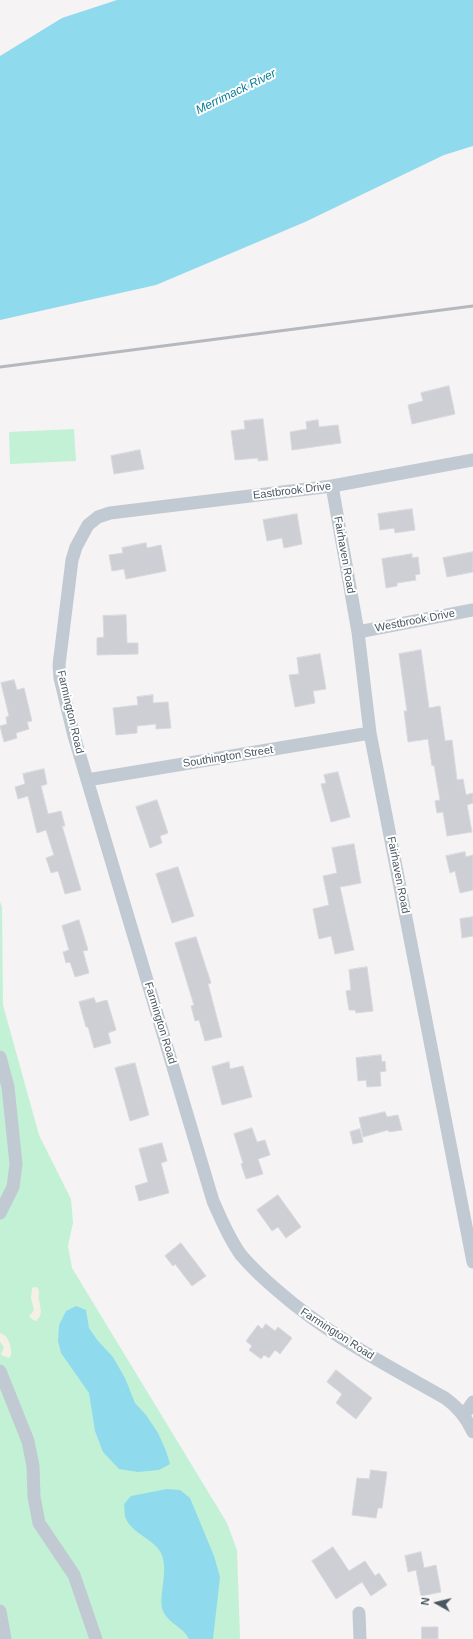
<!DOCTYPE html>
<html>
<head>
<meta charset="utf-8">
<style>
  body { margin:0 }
  #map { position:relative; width:473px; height:1639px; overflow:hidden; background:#f5f3f3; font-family:Arial,sans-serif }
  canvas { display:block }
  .north { position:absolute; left:417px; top:1583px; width:40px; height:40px; -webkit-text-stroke:3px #fff; paint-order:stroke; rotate:278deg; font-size:11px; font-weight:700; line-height:16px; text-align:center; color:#4a5661 }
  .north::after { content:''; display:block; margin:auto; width:14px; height:18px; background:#4a5661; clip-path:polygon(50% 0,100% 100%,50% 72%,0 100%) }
</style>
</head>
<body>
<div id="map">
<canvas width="473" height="1639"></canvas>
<div class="north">N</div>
</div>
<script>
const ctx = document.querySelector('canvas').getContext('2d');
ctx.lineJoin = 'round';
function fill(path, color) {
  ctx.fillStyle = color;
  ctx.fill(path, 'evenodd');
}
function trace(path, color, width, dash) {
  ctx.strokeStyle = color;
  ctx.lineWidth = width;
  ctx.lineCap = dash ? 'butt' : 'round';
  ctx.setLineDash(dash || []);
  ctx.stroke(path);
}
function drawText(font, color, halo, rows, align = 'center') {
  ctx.font = font + ' Arial,sans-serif';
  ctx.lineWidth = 4;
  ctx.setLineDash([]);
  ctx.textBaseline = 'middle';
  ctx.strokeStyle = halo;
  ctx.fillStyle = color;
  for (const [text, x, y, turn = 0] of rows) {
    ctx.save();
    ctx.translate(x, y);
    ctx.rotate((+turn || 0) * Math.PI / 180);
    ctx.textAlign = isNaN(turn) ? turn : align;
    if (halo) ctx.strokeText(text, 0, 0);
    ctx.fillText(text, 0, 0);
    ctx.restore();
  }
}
const green = new Path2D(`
  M74 429 76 461 10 464 9 432Z
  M0 902 2 907 3 1005 39 1135 71 1199 73 1223 68 1246 72 1268 227 1523 237 1550 240 1639H0Z`);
const sand = new Path2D(`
  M35 1287 38 1288C40 1292 38 1296 39 1301 41 1309 43 1315 36 1321L33 1320 29 1316 34 1310 31 1298 32 1288Z
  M0 1333C10 1336 11 1347 11 1355L9 1358 3 1356 1 1354 4 1347 0 1342Z`);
const water = new Path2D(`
  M117 0H473V146L444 155 305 222 156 285 0 320V56L62 18Z
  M76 1306 86 1310 89 1328 98 1341 113 1357 125 1378 135 1403 146 1415 158 1433 166 1451 170 1464 159 1470 138 1472 119 1469 103 1452 95 1431 89 1393 61 1353 58 1341 59 1325 66 1311Z
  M167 1489 180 1490 190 1498 214 1556 220 1577 213 1639H189C184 1628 170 1624 164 1613 156 1599 170 1573 161 1553 154 1539 133 1534 126 1519 124 1516 125 1508 124 1504L131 1496Z`);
const building = new Path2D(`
  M449 386 455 414 412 424 408 405 423 401 421 393Z
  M263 419 268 460 258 461V458L235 460 231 431 245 429 244 421Z
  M318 420 319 427 338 425 341 443 292 450 290 432 307 429 306 422Z
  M140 450 144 469 114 474 111 456Z
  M412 509 415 530 395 533 394 528 380 530 378 514Z
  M297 514 302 544 284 548 282 538 267 541 263 520Z
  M146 543 147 548 161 545 166 571 126 579 124 569 112 571 109 555 123 553 122 548Z
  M473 552V572L447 577 443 558Z
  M412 554V558L418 557 420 574 415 575 416 580 397 583V586L386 588 382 559Z
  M126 615 127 643H138V654L97 655V638L104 637 103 616Z
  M421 650 429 708 440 706 445 741 452 740 457 780 463 779 466 795 473 793V803L467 805 472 832 447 836 443 812 437 813 435 801 440 800 434 765 432 766 428 739 408 742 404 711H407L399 654Z
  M320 654 326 689 313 691 315 703 295 707 289 675 299 674 297 658Z
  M14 680 17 690 24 688 32 721 27 722 29 729 16 733 17 738 4 742 0 726 7 724 6 717 9 716 1 683Z
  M153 695V703L168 702 171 728 156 729V724L137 726V733L116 735 113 708 138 705 137 697Z
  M44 769 47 784 41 786 48 814 61 811 65 826H62L81 890 65 894 58 871 51 873 46 858 54 855 46 830 37 833 28 796 18 799 15 787 25 784 23 774Z
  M338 772 350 817 331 822 321 784 326 783 324 775Z
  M157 800 168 833 160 836 162 843 150 848 136 807Z
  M354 844 361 883 340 887 354 950 335 954 331 936 319 939 313 909 329 905 323 876 337 873 332 848Z
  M465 852 466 857 473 855V890L460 893 455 871 450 873 446 856Z
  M178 867 194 916 172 923 156 874Z
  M473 917V936L462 938 460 919Z
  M79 920 88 950 83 951 89 973 75 977 70 962 66 963 63 952 69 950 62 926Z
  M196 937 211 983 208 984 222 1037 205 1041 199 1020 195 1021 191 1006 194 1005 175 943Z
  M367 967 373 1011 356 1013 355 1010H349L346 991 351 990 349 970Z
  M94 998 96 1003 107 1000 116 1030 108 1033 111 1043 94 1048 88 1027H86L79 1002Z
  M381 1055 382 1062 385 1061 386 1071 380 1072 381 1086 367 1087 366 1080 358 1081 356 1058Z
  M229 1062 230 1069 243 1066 252 1097 222 1105 212 1067Z
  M135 1063 149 1115 130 1121 115 1068Z
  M385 1112 387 1117 398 1115 402 1130 389 1132 388 1130 363 1137 359 1118Z
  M252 1128 257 1142 265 1140 270 1155 258 1159 263 1174 246 1179 241 1164 243 1163 234 1134Z
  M360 1129 363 1142 353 1144 350 1132Z
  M162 1143 167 1161 161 1163 169 1193 139 1201 135 1186 148 1182 139 1149Z
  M278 1195 301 1227 286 1238 278 1227 272 1231 257 1210Z
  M181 1243 206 1276 192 1286 175 1264 173 1266 165 1256Z
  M266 1324 275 1331 278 1327 292 1338 280 1354 275 1350 269 1358 264 1355 261 1359 249 1350 252 1346 246 1341 258 1325 262 1329Z
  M336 1370 372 1398 356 1419 336 1403 342 1394 327 1382Z
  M371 1470 387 1472 382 1508H378L376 1518 352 1515 357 1478 369 1479Z
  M333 1547 349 1571 365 1561 375 1576 379 1573 387 1585 371 1596 362 1582 336 1599 312 1561Z
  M421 1552 424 1568 436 1565 441 1592 421 1596 416 1570 408 1572 405 1556Z
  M422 1627H438V1639H422Z`);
const minor = new Path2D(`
  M473 460 332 486 110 513 98 517 88 525 76 547 72 560 59 665 60 678 74 736 213 1201C221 1219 229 1239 241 1255 252 1268 265 1280 278 1291 328 1335 387 1365 445 1398 458 1407 466 1417 473 1432
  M332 486 358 632 370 733 473 1262
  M358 632 473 610
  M87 780 370 733
  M0 1057 8 1087 16 1164 13 1187 0 1213
  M0 1371 28 1441 33 1466 34 1497 39 1523 74 1575 96 1639
  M464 1415 473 1402
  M0 1611 5 1639
  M359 1613 360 1639`);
const rail = new Path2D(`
  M0 367 473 306`);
const streetNames = [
  ["Eastbrook Drive",292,491,-7],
  ["Fairhaven Road",344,555,80],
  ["Westbrook Drive",415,621,-11],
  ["Farmington Road",70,712,77],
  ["Southington Street",228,757,-9],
  ["Fairhaven Road",398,875,79],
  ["Farmington Road",160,1023,73],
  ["Farmington Road",337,1334,33]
];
const waterNames = [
  ["Merrimack River",236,92,-26]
];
fill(green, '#c3f1d5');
fill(sand, '#f5f0e5');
fill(water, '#90daee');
fill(building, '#cdcfd5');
trace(building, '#d7d9de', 1);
trace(minor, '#c1cad2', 13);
trace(rail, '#b5b8bd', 3);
drawText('11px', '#4a5661', '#fff', streetNames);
drawText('italic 12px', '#0c7c9b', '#fff', waterNames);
</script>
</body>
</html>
